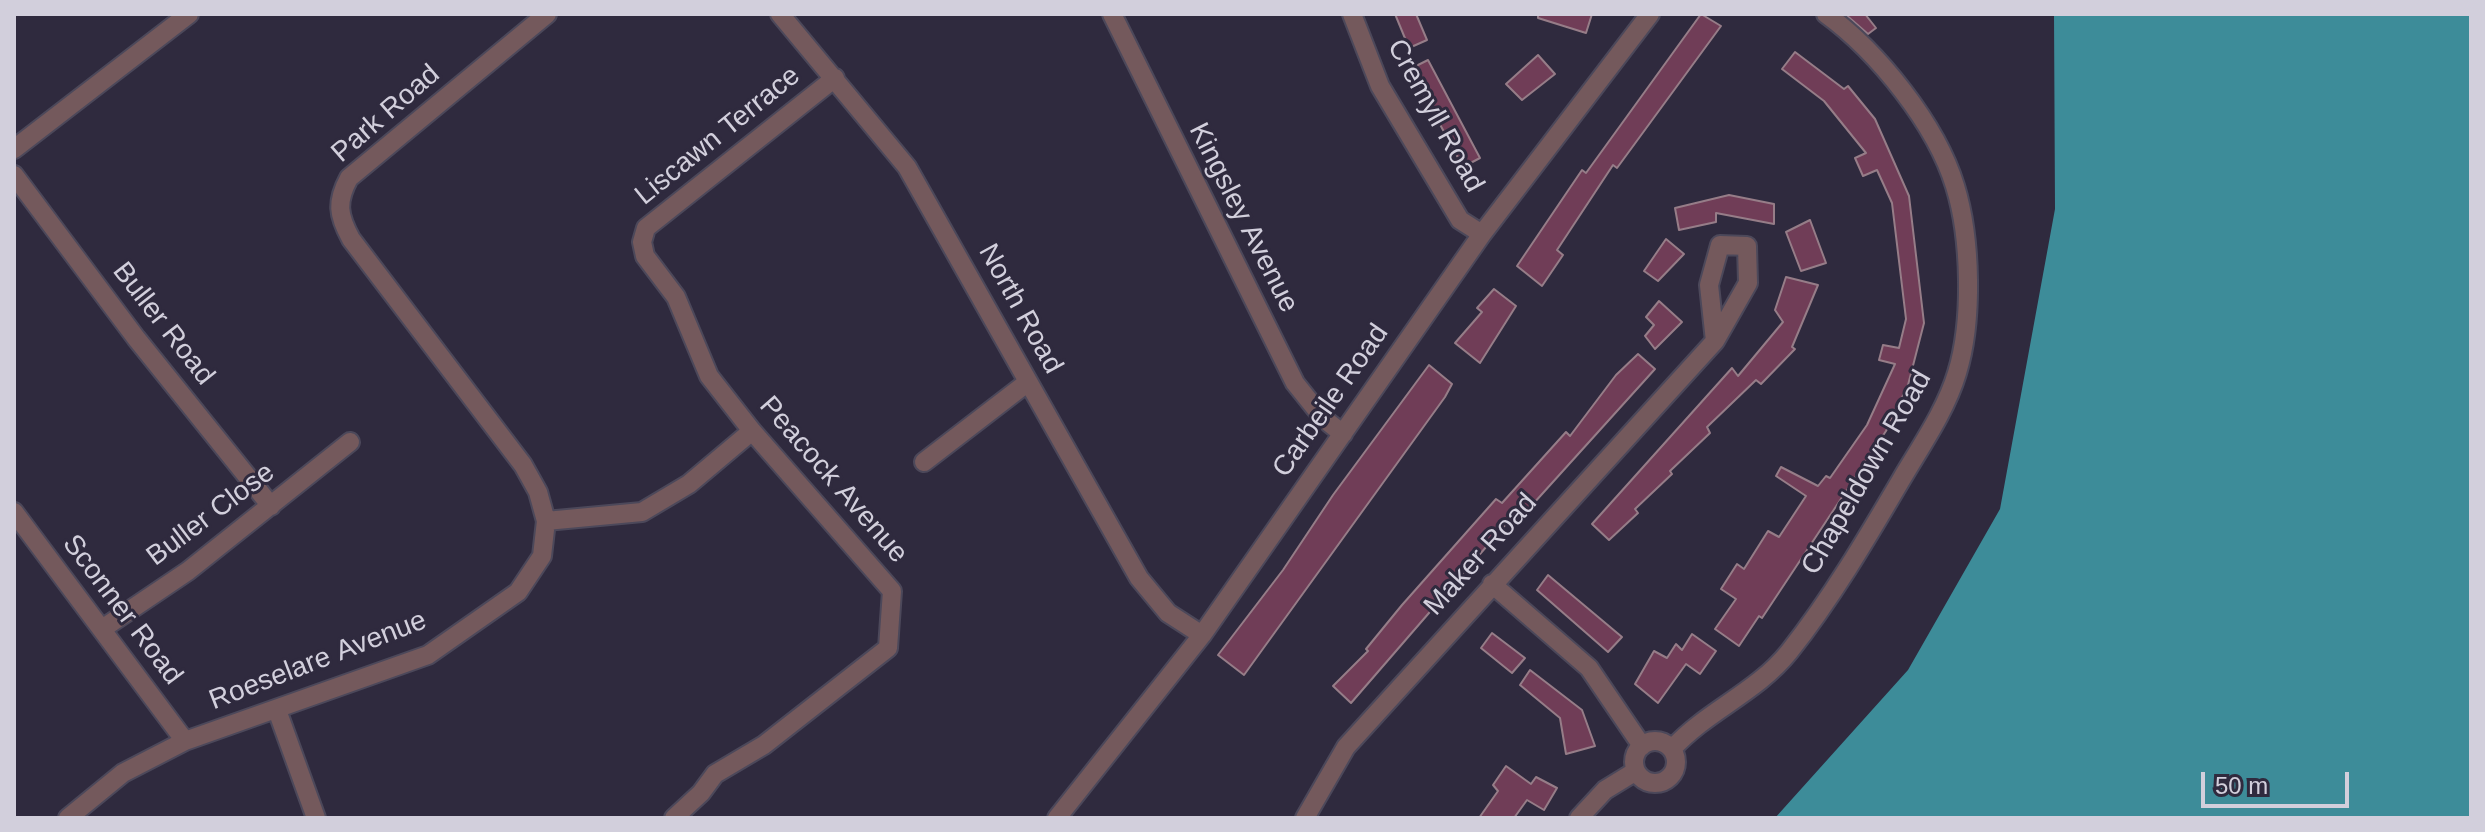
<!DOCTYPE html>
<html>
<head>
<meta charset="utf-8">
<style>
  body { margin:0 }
  #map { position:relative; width:2485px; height:832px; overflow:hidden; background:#2f2a3e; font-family:Helvetica,sans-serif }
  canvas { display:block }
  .frame { position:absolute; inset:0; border:16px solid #d2cfdc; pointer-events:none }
  .scale { position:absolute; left:2201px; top:772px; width:148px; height:36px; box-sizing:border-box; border:4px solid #d2cfdc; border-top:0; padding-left:10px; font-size:24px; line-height:28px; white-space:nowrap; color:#d2cfdc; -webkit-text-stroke:6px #2f2a3e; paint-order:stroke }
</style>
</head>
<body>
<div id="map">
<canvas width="2485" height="832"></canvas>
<div class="frame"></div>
<div class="scale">50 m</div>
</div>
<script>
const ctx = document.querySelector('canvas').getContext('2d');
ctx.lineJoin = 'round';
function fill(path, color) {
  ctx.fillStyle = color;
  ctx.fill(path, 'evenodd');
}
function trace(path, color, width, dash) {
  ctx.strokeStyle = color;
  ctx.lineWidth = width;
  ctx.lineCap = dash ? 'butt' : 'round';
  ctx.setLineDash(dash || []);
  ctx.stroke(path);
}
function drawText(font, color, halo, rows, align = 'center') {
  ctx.font = font + ' Helvetica,sans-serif';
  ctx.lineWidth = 6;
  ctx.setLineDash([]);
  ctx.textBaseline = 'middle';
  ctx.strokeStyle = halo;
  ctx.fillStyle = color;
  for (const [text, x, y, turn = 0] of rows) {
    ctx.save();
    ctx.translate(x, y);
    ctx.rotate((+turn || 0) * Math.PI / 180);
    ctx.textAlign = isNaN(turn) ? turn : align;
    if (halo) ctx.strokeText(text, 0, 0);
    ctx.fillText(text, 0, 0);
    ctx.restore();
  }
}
const water = new Path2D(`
  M2054 14H2471V818H1775L1908 670 2000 509 2055 209Z`);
const building = new Path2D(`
  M1395 14H1416L1427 40 1409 48Z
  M1538 14H1592L1586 33 1538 18Z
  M1701 14 1721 26 1617 168 1613 165 1557 250 1563 255 1542 286 1517 266 1582 170 1586 173Z
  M1845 14H1865L1876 28 1868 34Z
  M1795 52 1844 89 1848 86 1875 119 1909 196 1924 323 1908 385 1886 431 1762 618 1759 616 1739 646 1715 629 1736 599 1721 589 1737 564 1744 569 1768 531 1779 537 1806 496 1776 476 1781 467 1818 486 1826 476 1830 478 1867 425 1895 364 1879 360 1883 345 1899 348 1906 319 1892 203 1877 170 1863 176 1855 158 1866 153 1824 101 1782 69Z
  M1538 55 1555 74 1522 100 1506 84Z
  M1428 60 1480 158 1463 167 1410 69Z
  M1729 195 1774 204V224L1716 213V222L1679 230 1675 208Z
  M1810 220 1826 263 1801 271 1786 232Z
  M1666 239 1684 254 1658 281 1644 271Z
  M1786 277 1818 285 1792 347 1795 349 1761 384 1756 380 1707 427 1710 433 1670 471 1672 474 1635 509 1638 513 1609 540 1592 524 1732 368 1738 376 1783 322 1775 310Z
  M1494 289 1516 306 1480 363 1455 343 1482 312 1477 308Z
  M1659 301 1682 322 1655 349 1645 336 1654 325 1646 317Z
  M1638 354 1655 369 1524 514 1519 509 1351 703 1333 686 1368 651 1366 649 1402 605 1496 499 1502 503 1566 432 1570 436 1616 375Z
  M1429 365 1452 384 1445 397 1244 675 1218 655 1283 570 1333 495Z
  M1548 575 1622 637 1608 652 1537 590Z
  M1492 633 1525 658 1512 673 1481 648Z
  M1692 634 1716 651 1700 674 1686 664 1658 703 1635 684 1654 651 1667 658 1676 644 1682 650Z
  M1530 670 1582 710 1595 746 1566 754 1560 718 1520 685Z
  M1506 766 1531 784 1536 777 1557 788 1544 810 1527 800 1514 818H1479L1498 791 1493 785Z`);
const street = new Path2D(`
  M780 14 907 167 1139 578 1168 613 1202 635
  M1112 14 1295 383 1323 418 1343 434
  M1352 14 1380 86 1460 220 1482 234
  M14 149 189 14
  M14 175 136 338 271 506
  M924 462 1028 382
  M14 512 185 741
  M546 521 642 512 689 484 752 431
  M1492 584 1589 668 1642 746
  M102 629 188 571 350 442
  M277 710 316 818
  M1634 762a21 21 0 1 1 42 0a21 21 0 1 1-42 0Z
  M1673 748C1707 711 1757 692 1789 652 1831 599 1867 538 1901 480 1921 446 1946 410 1957 373 1973 321 1971 238 1955 186 1936 124 1878 52 1826 14
  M68 818 123 773 185 741 428 655 518 592 542 556 546 521 538 492 523 465 351 239C338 215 336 202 349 178L547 14
  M674 818 701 793 715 774 764 745 888 648 892 591 752 431 709 376 676 297 645 256 642 242 646 228 835 78
  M1057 818 1202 635 1482 234 1650 14
  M1305 818 1346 747 1715 341 1709 285 1720 245 1747 246 1748 283 1715 341
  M1579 818 1605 790 1636 771`);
const streetNames = [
  ["Park Road",386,114,-41],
  ["Cremyll Road",1435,116,61],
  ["Liscawn Terrace",718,136,-39],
  ["Kingsley Avenue",1243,218,63],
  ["North Road",1020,309,61],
  ["Buller Road",163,324,52],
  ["Carbeile Road",1331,401,-55],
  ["Chapeldown Road",1867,473,-60],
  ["Peacock Avenue",833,480,49],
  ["Buller Close",211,515,-37],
  ["Maker Road",1481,555,-48],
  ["Sconner Road",122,610,53],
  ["Roeselare Avenue",318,661,-21]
];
fill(water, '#3d8c99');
fill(building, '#703d57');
trace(building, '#967d88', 2);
trace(street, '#4c485a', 22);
trace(street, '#74595c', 18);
drawText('28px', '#d2cfdc', '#2f2a3e', streetNames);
</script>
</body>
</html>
